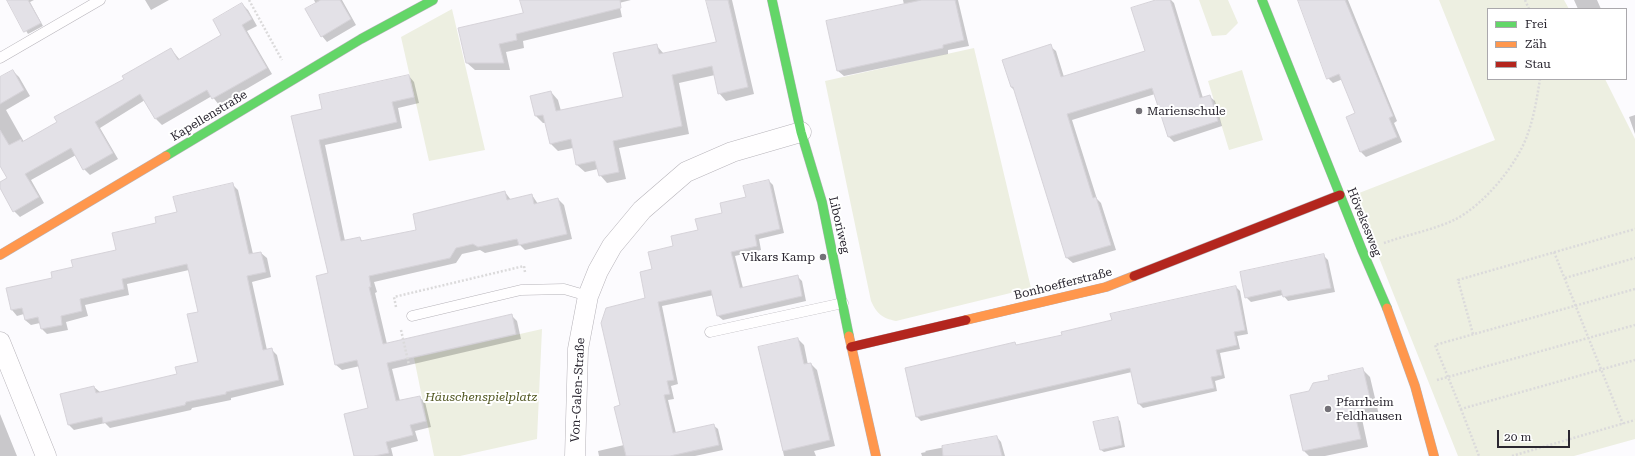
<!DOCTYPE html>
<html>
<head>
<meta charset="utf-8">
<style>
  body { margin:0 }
  #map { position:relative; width:1635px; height:456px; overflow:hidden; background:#fcfbfe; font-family:"Roboto Serif",serif }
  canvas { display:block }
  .legend { position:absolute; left:1487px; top:8px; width:140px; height:72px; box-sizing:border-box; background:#fff; border:1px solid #aaa8ac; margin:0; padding:5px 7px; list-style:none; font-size:12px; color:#2a2630 }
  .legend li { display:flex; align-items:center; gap:8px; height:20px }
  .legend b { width:20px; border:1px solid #aaa8ac }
  .scale { position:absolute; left:1497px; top:430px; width:73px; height:18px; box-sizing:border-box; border:2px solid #2a2630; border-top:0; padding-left:5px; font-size:12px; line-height:14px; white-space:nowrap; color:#2a2630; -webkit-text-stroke:3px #fff; paint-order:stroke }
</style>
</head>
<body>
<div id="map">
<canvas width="1635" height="456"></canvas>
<ul class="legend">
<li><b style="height:5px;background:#63d668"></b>Frei</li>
<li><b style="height:5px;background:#ff974d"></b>Zäh</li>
<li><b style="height:5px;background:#b3261e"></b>Stau</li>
</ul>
<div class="scale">20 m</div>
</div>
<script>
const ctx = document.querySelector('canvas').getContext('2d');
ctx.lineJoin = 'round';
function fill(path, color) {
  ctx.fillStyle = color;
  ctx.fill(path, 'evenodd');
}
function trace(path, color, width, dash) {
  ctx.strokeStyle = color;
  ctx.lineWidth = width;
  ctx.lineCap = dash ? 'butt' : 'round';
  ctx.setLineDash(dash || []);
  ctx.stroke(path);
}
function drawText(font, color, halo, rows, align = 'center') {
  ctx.font = font + ' "Roboto Serif",serif';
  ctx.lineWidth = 4;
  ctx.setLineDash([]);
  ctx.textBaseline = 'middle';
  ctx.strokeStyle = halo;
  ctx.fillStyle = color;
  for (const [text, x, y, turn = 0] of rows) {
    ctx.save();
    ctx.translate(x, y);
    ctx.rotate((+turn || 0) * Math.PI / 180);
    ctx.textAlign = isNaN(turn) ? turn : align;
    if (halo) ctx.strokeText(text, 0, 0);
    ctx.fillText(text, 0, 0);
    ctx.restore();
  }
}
const green = new Path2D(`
  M1199 0H1228L1238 23 1226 35 1212 36Z
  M1439 0H1564L1569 9H1488V79H1605L1635 139V439L1574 456H1458L1354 195 1495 140Z
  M452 9 485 150 429 161 401 37Z
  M974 48 1031 288 896 321C882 318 877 314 871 301L825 81Z
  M1242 70 1263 140 1229 150 1208 81Z
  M542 329 537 439 460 456H434L414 358Z`);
const shadow = new Path2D(`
  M8 0H34L30 2 43 26 28 34Z
  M145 0H169L151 10Z
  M314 0H342L356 25 327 42 322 36 316 4Z
  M521 0H631L619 3 622 17 523 41 524 48 506 52 510 70H475L467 63 524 14Z
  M707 0H732L754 94 726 101 719 93 715 75 679 83 689 134 619 148 626 179 607 183 600 175 598 169 585 172 577 165 573 148 558 151 551 144 546 123H543L536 116 551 92 558 100 561 111 624 97 656 45 664 54 717 42Z
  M903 0H958L969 46 948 50V54L844 76 838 71 904 5Z
  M1159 0H1171L1174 3 1203 98 1209 96 1215 101 1222 126 1174 142 1168 136 1155 94 1072 120 1097 199 1101 203 1116 250 1073 263 1067 258 1015 91 1011 87 1050 46 1056 51 1064 77 1146 52Z
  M1299 0H1348L1397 121 1394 123 1402 142 1366 157 1361 152 1347 117 1356 114 1343 79 1333 83 1328 78Z
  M1574 0H1597L1601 9H1578Z
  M242 4 248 10 257 26 247 31 272 74 219 105 212 96 162 125 156 119 145 100 100 128 118 159 90 175 84 169 76 155 31 180 44 203 20 217 14 211 0 186V184L8 179 0 164V79L13 71 19 77 30 96 6 110 24 142 58 123 171 49 180 60 223 35Z
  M409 76 414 82 419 103 398 108 402 128 325 145 345 241 360 238 363 242 417 231 505 192 511 200 532 195 538 204 558 199 564 205 572 239 525 250 520 245 485 253 480 250 462 254 456 263 374 282 377 292 375 293 387 344 511 315 517 321 521 339 392 369 400 401 419 397 425 402 431 427 415 431 418 441 391 448 393 456H355L370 409 360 366 342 370 336 365 329 274 292 117 323 109Z
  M1635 115V134L1629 117Z
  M769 181 773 185 784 233 759 239 761 250 735 256 743 288 797 276 802 281 806 301 723 320 718 316 714 295 662 306 678 384 671 386 674 399 668 400 676 433 713 425 718 429 723 450 695 456H599L598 451 624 445 621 406 653 270 674 247Z
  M232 184 238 190 253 254 261 253 267 258 271 277 252 282 267 350 271 349 277 355 284 385 231 398V400L192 408 191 410 110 428 105 423 74 430 68 424 94 387 100 392 178 375 200 363 199 313 189 270 127 284 129 295 85 305 88 316 66 322 68 330 47 334 42 329 40 323 31 325 25 320 24 314 17 316 12 310 7 288 53 278 74 267 117 251 157 224Z
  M1323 255 1328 260 1335 292 1288 301 1283 295 1251 302 1246 297Z
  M1236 287 1240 291 1248 334 1237 336 1240 349 1220 353 1225 378 1215 381 1217 391 1143 408 1139 404 1132 372 921 421 917 417 1015 344 1017 346 1063 336Z
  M798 339 804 345 808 365 811 364 817 370 835 446 814 451 816 456H784L760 348Z
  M1362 369 1370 377 1379 415 1362 419 1368 447 1325 456H1309L1304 451 1330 381Z
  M0 414 17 456H0Z
  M1117 418 1120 421 1125 447 1104 452 1101 450Z
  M997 437 1001 442 1005 456H922L921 453 926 452 925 451Z`);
const building = new Path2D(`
  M7 0H28L41 23 24 32Z
  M321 0H340L351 19 321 37 305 9Z
  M520 0H620L621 8 516 34 517 40 499 44 504 63H466L458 28 523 13Z
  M706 0H728L748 87 718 94 712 66 672 75 682 126 613 141 619 172 599 176 595 161 576 165 571 139 550 144 543 115 535 116 530 96 551 91 556 111 623 97 613 53 657 44 659 54 716 42Z
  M922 0H955L964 40 943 45V48L837 71 826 21Z
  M1156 0H1170L1200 98 1210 95 1218 121 1168 137 1152 88 1067 114 1093 198 1096 197 1111 245 1066 258 1013 87H1011L1002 60 1051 44 1061 77 1145 51 1131 8Z
  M1298 0H1345L1393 116 1389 118 1397 137 1360 152 1346 117 1355 113 1339 74 1327 79Z
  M242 3 252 19 242 25 267 68 212 99 207 90 155 119 140 94 95 122 113 153 83 170 71 148 25 174 39 197 13 212 0 188V182L7 178 0 166V130L9 145 21 139 22 142 57 122 54 117 124 79 122 76 171 48 178 60 221 35 213 20Z
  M13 70 24 90 0 104V77Z
  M409 75 414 97 392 102 397 122 319 140 341 241 360 237 361 241 416 230 413 214 505 191 507 200 532 194 534 204 558 198 567 234 519 245 517 239 478 247 473 244 456 248 450 258 369 276 371 287H369L383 344 512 314 516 334 387 363 396 401 420 396 426 421 410 425 413 435 386 442 389 453 374 456H354L344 414 368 408 357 360 335 365 316 276 328 273 291 116 322 109 319 95Z
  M769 180 780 229 755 235 757 246 731 252 740 288 798 275 802 296 717 316 711 290 658 302 674 380 667 381 670 394 664 395 673 433 714 424 719 445 670 456H626L614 407 620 405 601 323 606 308 645 298 640 272 652 269 648 252 673 246 671 236 698 230 695 219 722 213 720 203 746 197 743 186Z
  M233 183 249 254 261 252 266 272 247 276 263 350 272 348 279 380 226 392V394L186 402 185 405 103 423 102 417 68 425 60 394 94 386 96 393 177 374 175 367 198 362 187 314 198 312 187 264 122 279 124 289 80 299 82 311 61 316 62 325 41 329 38 317 25 320 22 308 11 310 6 288 52 278 51 272 73 267 71 260 116 250 112 233 156 223 155 217 177 212 173 197Z
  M1324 254 1331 288 1283 297 1281 290 1245 298 1240 272Z
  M1236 286 1245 330 1234 332 1237 345 1216 350 1222 375 1211 377 1214 388 1138 404 1130 368 916 417 905 368 1015 342 1016 345 1062 335 1061 332 1112 320 1110 314Z
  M798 338 804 364 811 363 830 440 783 451 758 347Z
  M1363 368 1372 407 1354 411 1361 439 1303 451 1290 395 1309 391 1313 383 1329 380 1328 376Z
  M1118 417 1122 445 1100 450 1093 422Z
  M997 436 1002 456H943L942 446Z`);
const path = new Path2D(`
  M249 0 282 60
  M1525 0 1529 9
  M1384 243C1406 235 1433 230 1454 220 1483 206 1516 166 1527 136 1534 117 1537 98 1540 79
  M1554 252 1623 424
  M1565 278 1635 258
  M1635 289 1435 345 1461 409 1635 360
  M396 307 394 297 524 266 525 272
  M401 330 409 365
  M1473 334 1458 280 1635 229
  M1437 380 1635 325
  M1461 409 1479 456
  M1512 456 1635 420`);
const lane = new Path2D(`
  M0 58 100 0
  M412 316 521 290 564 289 588 296
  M710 332 843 303`);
const street = new Path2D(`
  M0 342 46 456
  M575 456 578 349 588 296 598 271 612 246 642 210 686 172 732 152 801 132`);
const fast = new Path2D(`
  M772 0 801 132 822 202 849 336
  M1262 0 1362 250 1387 308
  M166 156 361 39 433 0`);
const slow = new Path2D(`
  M0 255 166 156
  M1387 308 1415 386 1434 456
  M966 320 1106 287 1134 276
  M849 336 876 456`);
const jam = new Path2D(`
  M1134 276 1340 195
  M851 347 966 320`);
const markers = [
  [1139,111,4,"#747178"],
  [823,257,4,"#747178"],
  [1328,409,4,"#747178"]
];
const poiNames = [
  ["Marienschule",1147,111],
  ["Vikars Kamp",815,257,"right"],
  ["Pfarrheim",1336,402],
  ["Feldhausen",1336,416]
];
const streetNames = [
  ["Kapellenstraße",209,116,-31],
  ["Hövekesweg",1364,222,68],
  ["Liboriweg",839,225,77],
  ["Bonhoefferstraße",1063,284,-14],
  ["Von-Galen-Straße",578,390,-87]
];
const parkNames = [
  ["Häuschenspielplatz",481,397]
];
fill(green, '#edefe1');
fill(shadow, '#0003');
fill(building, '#e3e1e7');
trace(building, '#d6d3d9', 1);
trace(lane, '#b7b4ba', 11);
trace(street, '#b7b4ba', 21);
trace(fast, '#b7b4ba', 10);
trace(slow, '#b7b4ba', 10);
trace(jam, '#b7b4ba', 10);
trace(path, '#dbdadb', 2.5, [2, 2]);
trace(lane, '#fffeff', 10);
trace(street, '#fffeff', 20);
trace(fast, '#63d668', 9);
trace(slow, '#ff974d', 9);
trace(jam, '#b3261e', 9);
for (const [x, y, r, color] of markers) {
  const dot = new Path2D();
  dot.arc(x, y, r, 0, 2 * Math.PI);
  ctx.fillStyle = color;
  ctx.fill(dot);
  trace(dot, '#fff', 1.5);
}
drawText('12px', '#2a2630', '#fff', poiNames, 'left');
drawText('12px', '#2a2630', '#fff', streetNames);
drawText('italic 12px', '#4f551f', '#fff', parkNames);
</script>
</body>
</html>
